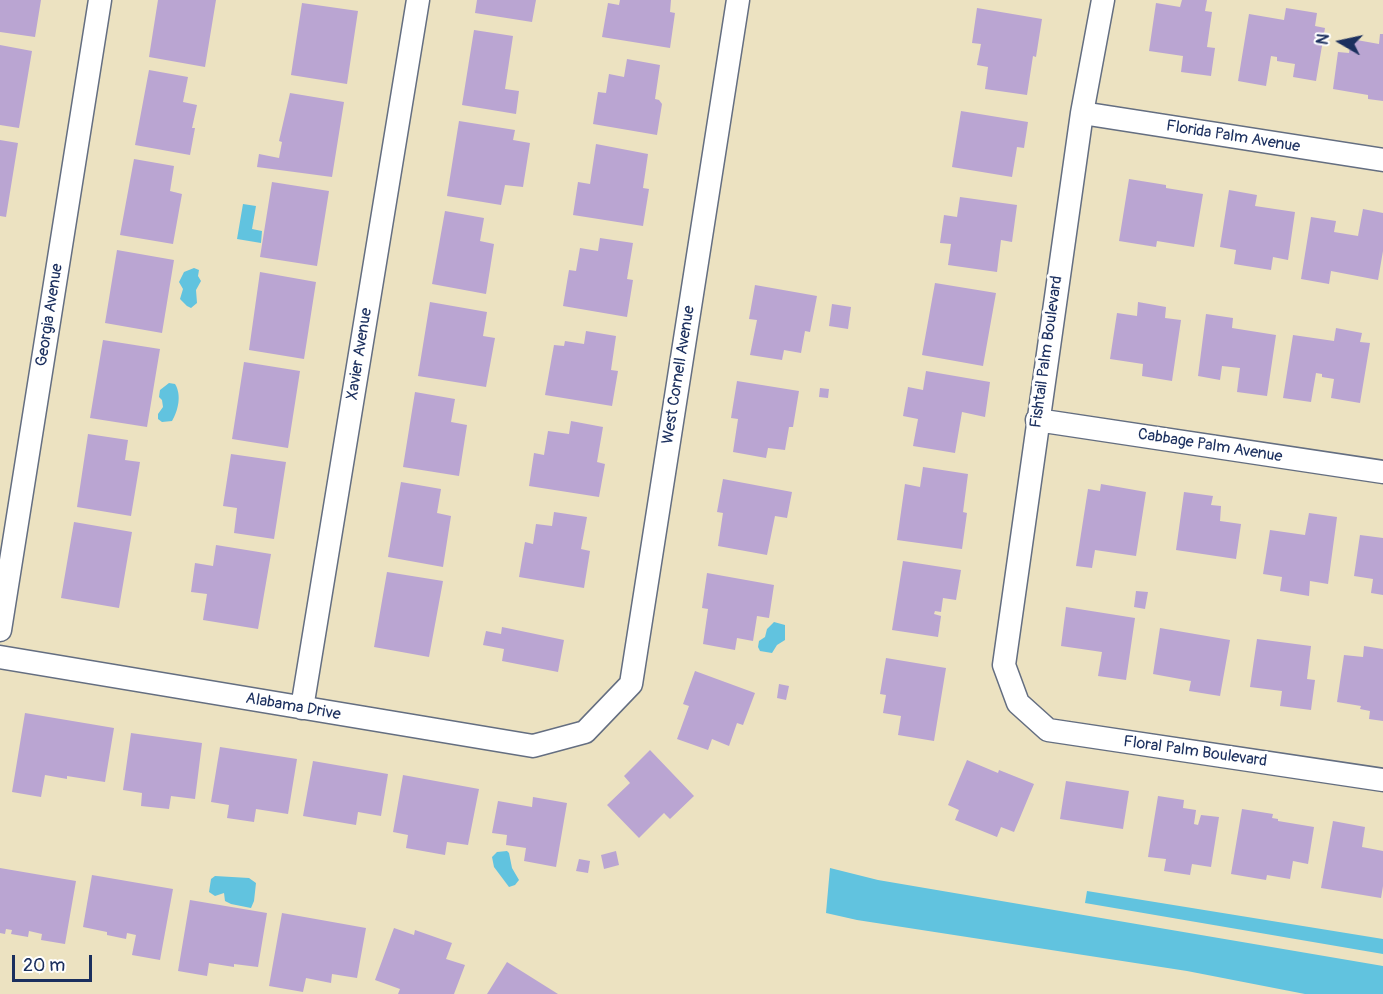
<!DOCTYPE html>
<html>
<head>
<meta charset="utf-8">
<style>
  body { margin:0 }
  #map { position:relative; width:1383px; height:994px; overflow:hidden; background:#ece2c1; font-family:Pangolin,sans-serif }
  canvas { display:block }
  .north { position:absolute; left:1311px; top:12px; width:60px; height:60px; -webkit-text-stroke:4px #fff; paint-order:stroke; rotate:279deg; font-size:16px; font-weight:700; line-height:24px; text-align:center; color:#1b2f5e }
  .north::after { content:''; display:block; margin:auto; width:21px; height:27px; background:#1b2f5e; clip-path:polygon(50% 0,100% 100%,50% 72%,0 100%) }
  .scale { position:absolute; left:12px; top:955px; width:80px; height:27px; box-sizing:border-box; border:3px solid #1b2f5e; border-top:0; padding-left:8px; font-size:18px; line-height:21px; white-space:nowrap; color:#1b2f5e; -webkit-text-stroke:4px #fff; paint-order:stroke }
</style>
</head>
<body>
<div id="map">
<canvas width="1383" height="994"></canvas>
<div class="north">N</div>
<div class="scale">20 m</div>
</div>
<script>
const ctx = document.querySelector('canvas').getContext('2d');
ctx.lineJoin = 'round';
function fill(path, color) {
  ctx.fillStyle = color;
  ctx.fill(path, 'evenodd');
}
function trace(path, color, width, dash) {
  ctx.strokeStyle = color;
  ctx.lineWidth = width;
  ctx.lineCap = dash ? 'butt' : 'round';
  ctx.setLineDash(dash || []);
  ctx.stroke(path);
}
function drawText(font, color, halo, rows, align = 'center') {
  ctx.font = font + ' Pangolin,sans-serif';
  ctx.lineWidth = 6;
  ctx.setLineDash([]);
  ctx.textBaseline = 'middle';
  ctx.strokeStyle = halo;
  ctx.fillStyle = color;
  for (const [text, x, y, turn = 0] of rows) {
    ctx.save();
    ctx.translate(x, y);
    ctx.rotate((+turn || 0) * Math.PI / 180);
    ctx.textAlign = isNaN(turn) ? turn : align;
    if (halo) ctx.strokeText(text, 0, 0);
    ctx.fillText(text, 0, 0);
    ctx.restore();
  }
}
const water = new Path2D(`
  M243 204 256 206 252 229 262 231 261 243 237 239Z
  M194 268 199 270 198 276 201 281 196 290 197 303 191 308 187 306 180 299 183 289 179 282 184 272Z
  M169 383 175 384C182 395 178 411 172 421L162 422 158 419V414L163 407 162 400 159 397 160 390Z
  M774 622 785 625V640L777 645 772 653 760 651 758 647 759 641 765 637 767 629Z
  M507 851 509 853 512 868 519 880 515 885 509 887 494 867 492 857 497 852Z
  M830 868 878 880 1383 966V994H1305L1187 971 857 920 826 913Z
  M215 876 249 878 256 883 254 901 251 908 231 904 225 901 224 893 215 896 209 892 211 879Z
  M1087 891 1383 939V954L1085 903Z`);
const building = new Path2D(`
  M0 0H41L35 37 0 32Z
  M158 0H216L205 67 149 57Z
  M477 0H536L532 22 475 13Z
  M620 0H671L670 12 675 13 670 48 602 37 608 3 619 5Z
  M1182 0H1207L1205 11 1212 12 1207 47 1215 48 1211 76 1181 72 1183 56 1149 51 1156 3 1180 7Z
  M302 3 358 11 347 84 291 75Z
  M977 8 1042 19 1036 57 1033 56 1027 95 985 89 988 67 977 65 981 44 972 43Z
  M1286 8 1317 13 1315 26 1325 28 1316 81 1293 77 1295 64 1277 61V57L1271 56 1266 86 1238 81 1249 14 1284 20Z
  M474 30 513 36 505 89 519 91 516 114 462 105Z
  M1380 34H1383V101L1368 99V95L1333 89 1338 52 1349 53 1351 39 1379 44Z
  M0 45 32 51 19 128 0 125Z
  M627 59 660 65 655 99 659 100 662 104 657 135 593 124 598 92 606 93 609 74 624 77Z
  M149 70 188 77 183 102 197 105 192 128H195L190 155 135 145Z
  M290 93 344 102 332 177 257 167 259 154 279 158 282 142 279 141Z
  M961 111 1028 122 1024 148 1017 147 1012 177 952 167Z
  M459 121 515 130 513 140 530 143 523 187 505 185 501 205 447 196Z
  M0 140 18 143 6 217 0 216Z
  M596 144 648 154 643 188 649 189 643 226 573 215 578 182 590 184Z
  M134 159 174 166 170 191 182 194 173 244 120 235Z
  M1129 179 1166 185V188L1203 194 1194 247 1157 241 1156 247 1119 241Z
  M272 182 329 191 317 266 260 257Z
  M1229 190 1257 195 1255 206 1295 212 1288 260 1273 257 1271 270 1234 264 1236 250 1220 247Z
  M960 197 1017 205 1012 242 1001 240 997 272 948 265 951 244 940 243 944 215 957 217Z
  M1363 209 1383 213V251L1378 280 1331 271 1329 284 1301 279 1311 217 1336 221 1334 232 1358 236Z
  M445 211 484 218 480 241 494 244 486 294 432 284Z
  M600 238 633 243 627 279 633 280 627 317 563 306 569 270 576 271 580 248 598 251Z
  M117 250 174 260 162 333 105 323Z
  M260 272 316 282 304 359 249 350Z
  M935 283 996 293 983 366 922 355Z
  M755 285 817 296 810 332 805 331 801 353 784 350 782 360 750 355 757 320 749 319Z
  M430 302 487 312 483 336 495 338 486 387 418 376Z
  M1138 302 1166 307 1165 318 1181 320 1172 381 1142 376 1143 364 1110 359 1117 313 1137 316Z
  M832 304 851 307 848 329 829 326Z
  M1206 314 1233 318 1232 328 1276 335 1267 396 1237 392 1240 368 1222 366 1220 380 1198 376Z
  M1336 328 1362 333 1360 342 1370 343 1360 403 1331 398 1334 379 1322 377V374L1316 373 1311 402 1283 398 1293 335 1334 341Z
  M586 331 616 336 611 370 618 371 612 406 545 395 554 345 564 346 565 341 584 344Z
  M103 340 160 349 147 427 90 418Z
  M244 362 300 371 288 448 232 439Z
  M926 371 990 382 985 417 962 412 955 453 913 446 918 419 903 416 908 387 923 390Z
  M737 381 799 391 793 427H789L785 450 768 448 766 458 733 452 738 419 731 418Z
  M820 388 829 389 828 398 819 397Z
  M415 392 455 399 451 422 467 425 459 476 403 467Z
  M571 421 603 427 597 462 605 464 599 497 529 486 534 453 544 455 548 431 569 434Z
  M88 434 128 440 125 460 140 462 131 516 77 507Z
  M231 454 286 462 274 539 234 533 237 508 223 506Z
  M923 467 968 474 963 512 967 513 962 549 897 540 905 484 920 487Z
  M723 479 792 492 787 518 775 516 767 555 718 546 723 513 717 512Z
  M401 482 441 489 437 513 451 516 443 567 388 557Z
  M1101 484 1146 492 1136 556 1095 550 1092 568 1076 566 1088 489 1100 491Z
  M1184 492 1213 496 1211 505 1221 506 1220 521 1241 524 1236 559 1176 550Z
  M554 512 587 517 581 549 590 551 584 588 519 577 525 542 533 544 536 524 552 526Z
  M1309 513 1337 517 1328 584 1310 581 1309 596 1280 591 1282 577 1263 574 1270 530 1305 535Z
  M74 522 132 532 119 608 61 598Z
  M1360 535 1383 538V595L1371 593 1373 579 1354 576Z
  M216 545 271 554 258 629 203 620 207 594 191 592 195 563 213 566Z
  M903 561 961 570 956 600 943 598 941 612 935 611 934 614 941 616 938 637 892 630Z
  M387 572 443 581 429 657 374 647Z
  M707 573 774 585 769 618 757 616 753 641 737 638 735 650 703 644 708 609 702 608Z
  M1136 591 1148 592 1145 609 1134 607Z
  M1066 607 1135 618 1126 680 1098 676 1102 652 1061 646Z
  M502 627 564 640 558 672 502 661 504 649 483 645 486 631 501 634Z
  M1160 628 1230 640 1220 696 1189 691 1191 681 1153 674Z
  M1257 639 1311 646 1307 679 1315 680 1311 710 1280 706 1282 691 1250 687Z
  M1364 646 1383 649V721L1369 719 1370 711 1360 709 1361 706 1337 702 1344 655 1363 657Z
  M886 658 946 668 934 741 898 735 901 716 883 713 886 695 880 694Z
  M695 671 755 693 743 725 737 723 729 746 712 739 708 750 677 739 689 706 683 704Z
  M779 684 789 686 786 700 777 698Z
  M25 713 114 728 105 782 67 776V779L45 775 41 797 12 792Z
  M131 733 202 743 195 799 171 796 169 809 141 806 142 793 123 790Z
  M220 747 297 759 288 814 256 809 254 822 227 818 229 805 211 802Z
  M650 750 694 796 670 819 664 813 639 838 607 805 630 783 624 776Z
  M967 760 998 773 999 770 1034 784 1014 832 1001 827 997 837 955 820 959 810 948 805Z
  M313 761 388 774 381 816 358 812 356 825 303 816Z
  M403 775 479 789 468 845 447 842 445 855 406 848 408 835 393 832Z
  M1066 781 1129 791 1123 829 1060 819Z
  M1158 796 1184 800 1183 808 1196 810 1194 824 1198 825 1201 815 1219 817 1211 867 1192 864 1190 875 1164 871 1166 859 1148 857Z
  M533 797 567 803 556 867 524 861 526 848 506 845 507 835 492 833 498 801 532 807Z
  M1242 809 1273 814 1272 818 1278 819V821L1314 827 1308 864 1293 861 1290 879 1267 875 1266 880 1231 874Z
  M1333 821 1365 827 1362 847 1383 851V886L1381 898 1321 888Z
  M616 851 619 865 604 869 601 855Z
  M579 859 590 861 588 873 576 871Z
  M0 868 76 881 65 944 41 940 42 934 29 931 28 937 11 934 12 930 6 929 5 934 0 933Z
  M92 875 173 889 160 960 132 955 136 935 127 933 126 939 107 935V932L83 927Z
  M190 900 267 913 258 967 234 964V967L209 963 207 976 178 971Z
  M282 913 366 928 357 978 332 974 331 983 306 978 303 992 269 986Z
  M394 928 414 935 415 930 452 943 446 959 465 965 454 994H398L400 989 375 980Z
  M507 962 558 994H487Z`);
const minor = new Path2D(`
  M1103 0 1082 113 1004 665 1018 703 1048 730 1383 780
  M1082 113 1383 160
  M1037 420 1383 472
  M0 630 100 0
  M0 657 533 746 585 732 631 684 738 0
  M302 708 418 0`);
const streetNames = [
  ["Florida Palm Avenue",1233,137,9],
  ["Georgia Avenue",50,315,-81],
  ["Fishtail Palm Boulevard",1047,352,-82],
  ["Xavier Avenue",360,354,-81],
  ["West Cornell Avenue",679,375,-81],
  ["Cabbage Palm Avenue",1210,446,9],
  ["Alabama Drive",293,707,10],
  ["Floral Palm Boulevard",1195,752,8]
];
fill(water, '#61c3df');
fill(building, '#baa5d2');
trace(minor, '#646e81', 25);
trace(minor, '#fff', 22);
drawText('16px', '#1b2f5e', '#fff', streetNames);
</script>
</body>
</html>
